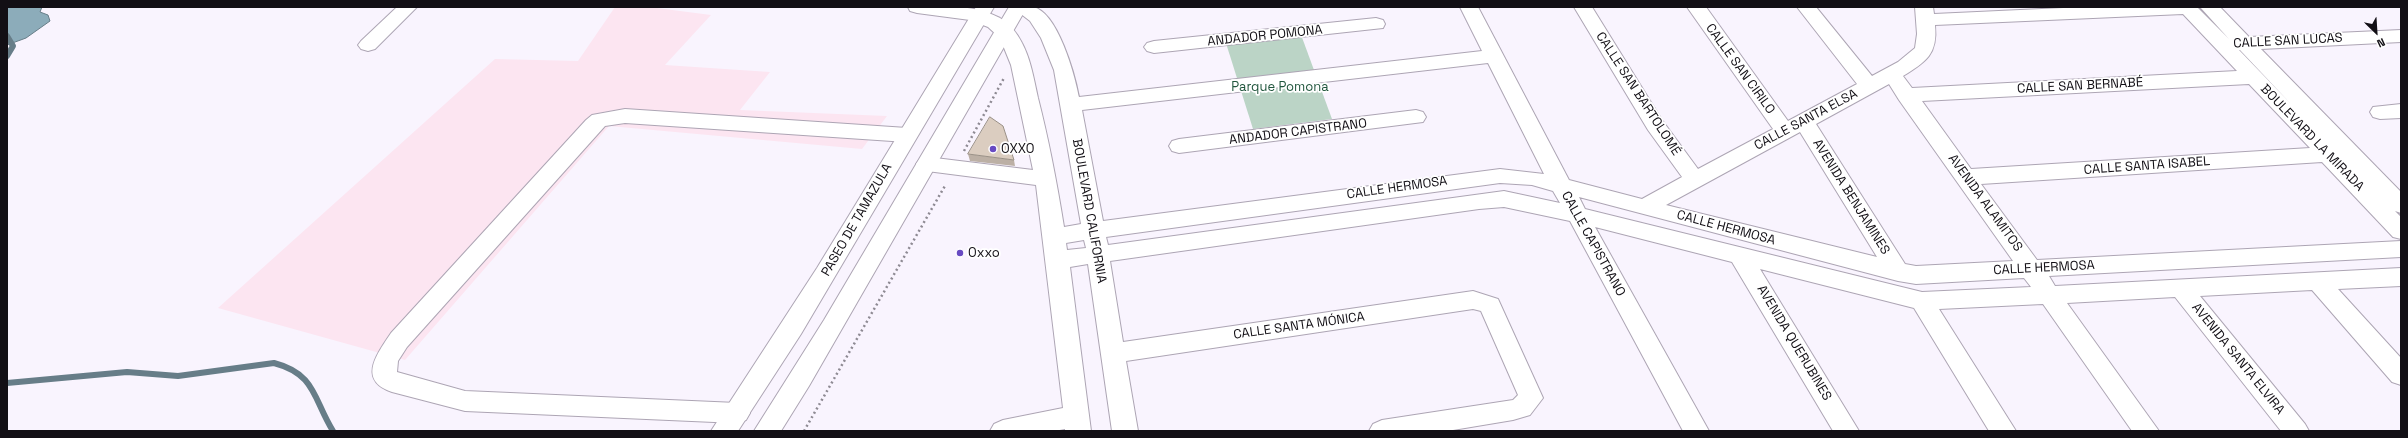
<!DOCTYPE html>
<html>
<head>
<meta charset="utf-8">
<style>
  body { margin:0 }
  #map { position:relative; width:2408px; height:438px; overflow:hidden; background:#f9f4fe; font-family:"Space Grotesk",sans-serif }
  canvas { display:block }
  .frame { position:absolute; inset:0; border:8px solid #120f15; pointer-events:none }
  .north { position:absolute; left:2356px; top:12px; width:40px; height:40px; -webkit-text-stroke:3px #fff; paint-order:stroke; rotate:155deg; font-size:11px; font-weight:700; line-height:16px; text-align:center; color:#120f15 }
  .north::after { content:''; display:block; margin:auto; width:14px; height:18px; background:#120f15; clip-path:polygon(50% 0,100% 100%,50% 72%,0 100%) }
</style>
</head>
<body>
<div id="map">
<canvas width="2408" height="438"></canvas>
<div class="frame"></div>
<div class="north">N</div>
</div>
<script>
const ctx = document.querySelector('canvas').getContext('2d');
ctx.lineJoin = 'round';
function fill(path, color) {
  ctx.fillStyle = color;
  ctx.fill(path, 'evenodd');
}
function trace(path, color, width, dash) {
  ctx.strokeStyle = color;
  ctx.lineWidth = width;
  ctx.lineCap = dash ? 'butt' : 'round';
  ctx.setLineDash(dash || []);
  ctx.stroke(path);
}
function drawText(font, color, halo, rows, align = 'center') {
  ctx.font = font + ' "Space Grotesk",sans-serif';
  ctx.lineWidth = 3.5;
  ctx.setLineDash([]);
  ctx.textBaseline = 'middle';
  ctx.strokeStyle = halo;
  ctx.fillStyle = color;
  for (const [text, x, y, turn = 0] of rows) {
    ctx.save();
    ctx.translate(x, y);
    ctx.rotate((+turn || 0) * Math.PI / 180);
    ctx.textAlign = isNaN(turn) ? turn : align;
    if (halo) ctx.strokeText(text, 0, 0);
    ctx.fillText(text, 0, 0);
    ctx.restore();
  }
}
const education = new Path2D(`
  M615 7H649L711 15 665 65 770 72 740 110 887 116 862 149 609 126 405 360 218 308 495 59 578 61Z`);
const green = new Path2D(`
  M1300 32 1332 119 1253 129 1225 40Z`);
const water = new Path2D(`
  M7 7H42L40 12 48 15 50 21 26 38 7 45Z`);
const stream = new Path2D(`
  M7 36 13 46 7 56
  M7 383 127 372 178 376 274 363C316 374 313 399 333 431`);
const path = new Path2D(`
  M964 151 1004 78
  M804 431 946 184`);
const minor = new Path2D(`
  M397 7H417L375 49 368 51 361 49 358 45 361 41Z
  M908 7C939 7 972 3 1000 18 1010 24 1017 33 1022 43 1031 60 1034 80 1038 98 1049 141 1057 183 1064 227L1081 224 1054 70 1041 38 1030 21 1012 7C1018 7 1027 6 1033 7 1058 12 1075 76 1079 97L1482 51 1460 7H1478L1569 180 1642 199 1682 177 1648 130 1574 7H1592L1662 120 1698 169 1773 129 1687 7H1706L1788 121 1857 84 1797 7H1816L1872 76 1898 62 1915 48 1917 34 1915 7H1933L1934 14 2085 7H2197L2229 39 2200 7H2220L2249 37 2401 30V42L2261 49 2401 192V213L2395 211 2401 217V239L2393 237 2322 162 1981 184 2037 260 2401 241V257L2049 276 2055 286 2401 268V286L2338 289 2401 358V385L2392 382 2312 290 2200 296 2305 424 2309 431H2281L2175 297 2067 303 2159 431H2132L2043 304 1939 309 2016 431H1989L1914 308 1760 269 1859 431H1833L1732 262 1595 227 1709 431H1683L1570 221 1504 207 1479 209 1110 261 1123 342 1473 291 1498 299 1543 398 1530 415 1513 420 1447 431H1369L1373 424 1382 420 1513 400 1518 395 1481 311 1473 309 1126 361 1138 431H1112L1088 264 1070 267 1091 431H1065V429L1054 431H990L994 424 1003 420 1063 408 1036 185 927 171 920 169 916 164 920 159 927 157 1033 170 1011 65 1000 38 988 27 970 20 917 13 910 11ZM2183 14 2237 71 1912 88 1903 76C1926 62 1938 54 1935 25ZM2239 50H2240L2292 105ZM1488 63 1544 174 1500 169 1103 221 1082 110ZM1889 84 1899 100 2013 261 1916 266 1905 264 1816 124ZM2249 84 2310 148 1971 169 1922 101ZM1800 132 1877 257 1666 205ZM1500 183 1532 185 1553 191 1560 203 1504 191 1108 245 1106 237ZM1579 197 1898 281 1916 284 2024 278 2031 287 1922 292 1585 209ZM1084 240 1086 248 1067 250 1066 243Z
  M1376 18 1383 20 1385 24 1383 28 1154 53 1147 51 1144 47 1147 43 1154 41Z
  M2401 104V118L2380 119 2373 117 2370 112 2373 107Z
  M625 109 907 128 914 130 917 135 914 140 907 142 625 123 605 126 407 347 398 361 397 372 465 391 737 403 746 406 750 413 746 420 737 423 465 411 392 392C357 380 377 354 391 333L586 120 592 115Z
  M1416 110 1423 112 1426 117 1423 122 1179 153 1172 151 1169 146 1172 141 1179 139Z`);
const major = new Path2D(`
  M976 7H994L801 334 738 431H711L817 268Z
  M1009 7H1027L809 386 781 431H754L824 320Z`);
const wall = new Path2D(`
  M968 154 1014 160 1015 166 970 161Z`);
const building = new Path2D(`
  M990 117 1003 126 1014 160 968 154Z`);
const markers = [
  [993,149,4,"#684ac2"],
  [960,253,4,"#684ac2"]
];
const streetNames = [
  ["ANDADOR POMONA",1265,36,-6],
  ["CALLE SAN LUCAS",2288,41,-3],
  ["CALLE SAN CIRILO",1740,69,54],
  ["CALLE SAN BERNABÉ",2080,86,-3],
  ["CALLE SAN BARTOLOMÉ",1638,94,57],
  ["CALLE SANTA ELSA",1806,120,-28],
  ["ANDADOR CAPISTRANO",1298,132,-7],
  ["BOULEVARD LA MIRADA",2312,138,46],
  ["CALLE SANTA ISABEL",2147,166,-4],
  ["CALLE HERMOSA",1397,188,-8],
  ["AVENIDA BENJAMINES",1851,197,58],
  ["AVENIDA ALAMITOS",1985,203,54],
  ["BOULEVARD CALIFORNIA",1089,211,80],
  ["PASEO DE TAMAZULA",857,220,-60],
  ["CALLE HERMOSA",1726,228,15],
  ["CALLE CAPISTRANO",1593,244,61],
  ["CALLE HERMOSA",2044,268,-3],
  ["CALLE SANTA MÓNICA",1299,326,-8],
  ["AVENIDA QUERUBINES",1794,343,59],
  ["AVENIDA SANTA ELVIRA",2238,359,51]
];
const parkNames = [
  ["Parque Pomona",1280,87]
];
const poiNames = [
  ["OXXO",1001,149],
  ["Oxxo",968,253]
];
fill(education, '#fce5f1');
fill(green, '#bbd4c6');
fill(water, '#8cacba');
trace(water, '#677d88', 1);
trace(stream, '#677d88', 6);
trace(minor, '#ada5b4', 2);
trace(major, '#ada5b4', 2);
trace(path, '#8e8a93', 2.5, [2, 3]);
fill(minor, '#fff');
fill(major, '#fff');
fill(wall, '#bcb0a5');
fill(building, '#dbcdc0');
trace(building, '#999086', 1);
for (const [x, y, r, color] of markers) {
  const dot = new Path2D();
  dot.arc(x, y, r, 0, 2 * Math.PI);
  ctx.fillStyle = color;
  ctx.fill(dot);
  trace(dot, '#fff', 1.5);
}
drawText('13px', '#120f15', '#fff', streetNames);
drawText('13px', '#21563d', '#fff', parkNames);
drawText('13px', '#120f15', '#fff', poiNames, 'left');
</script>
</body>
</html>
